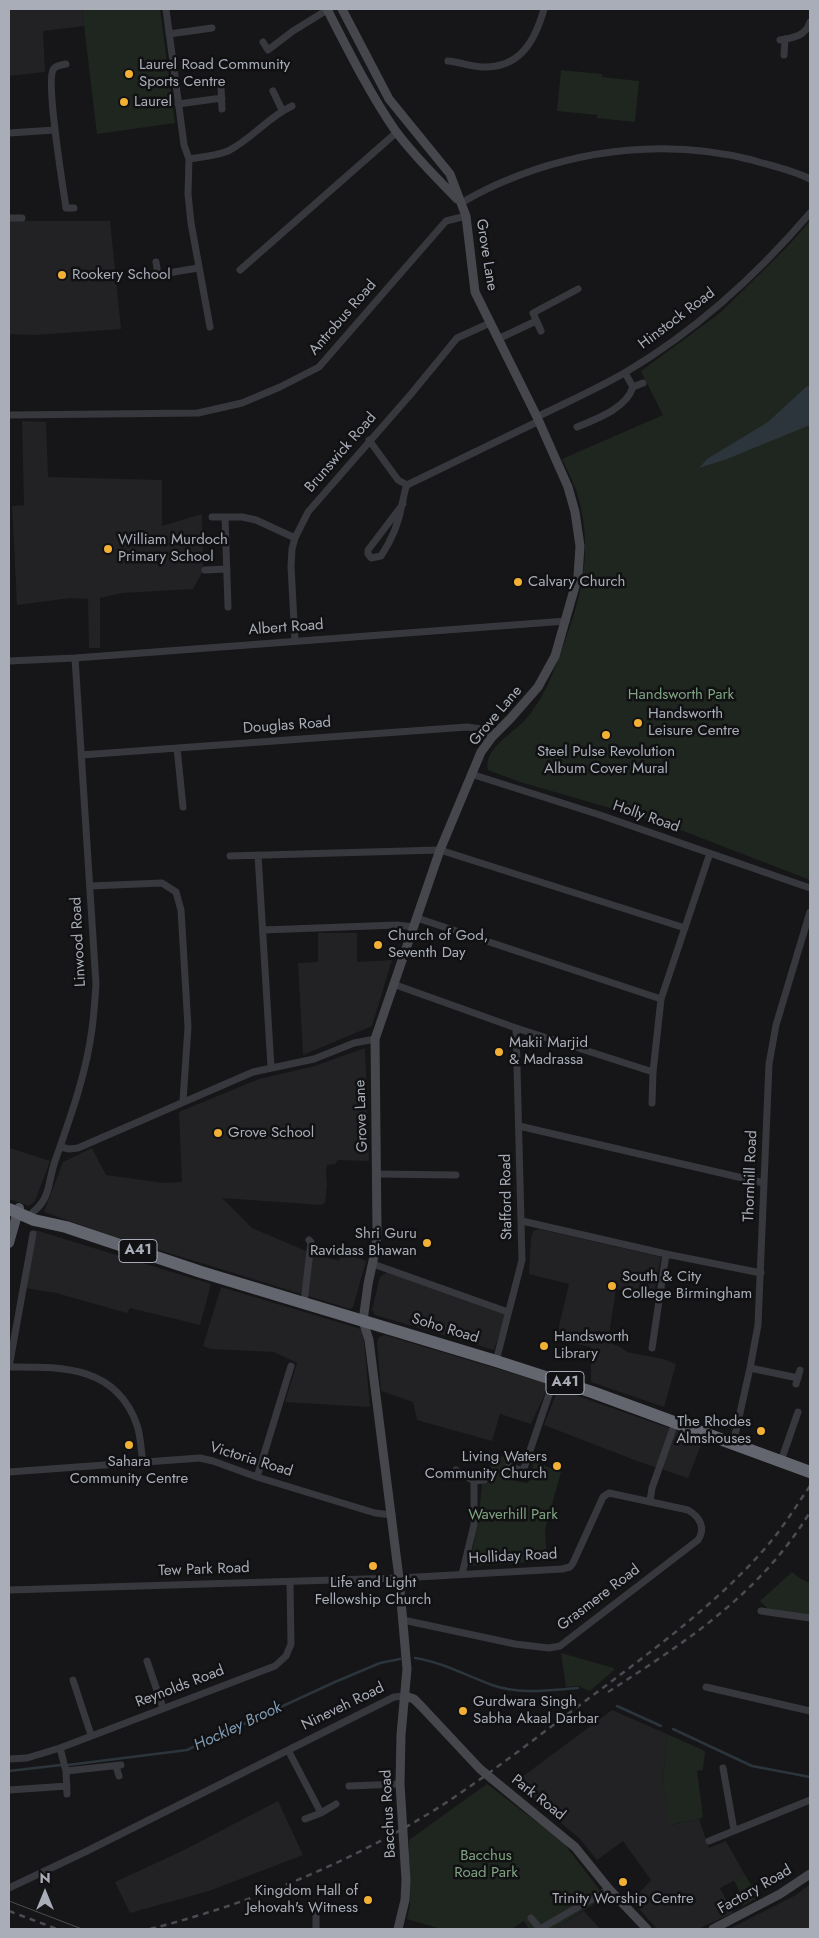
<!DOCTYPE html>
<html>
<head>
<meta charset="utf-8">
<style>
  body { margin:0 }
  #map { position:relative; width:819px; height:1938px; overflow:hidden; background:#161618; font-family:Jost,sans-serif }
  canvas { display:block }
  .frame { position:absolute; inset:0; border:10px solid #a8adb8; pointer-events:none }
  .north { position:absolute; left:20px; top:1868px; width:50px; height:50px; -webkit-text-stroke:4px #111113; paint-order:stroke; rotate:0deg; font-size:14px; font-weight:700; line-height:20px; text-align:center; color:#a8adb8 }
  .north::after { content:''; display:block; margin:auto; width:18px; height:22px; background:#a8adb8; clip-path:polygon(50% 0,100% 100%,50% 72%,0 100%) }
</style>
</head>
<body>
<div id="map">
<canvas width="819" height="1938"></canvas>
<div class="frame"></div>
<div class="north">N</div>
</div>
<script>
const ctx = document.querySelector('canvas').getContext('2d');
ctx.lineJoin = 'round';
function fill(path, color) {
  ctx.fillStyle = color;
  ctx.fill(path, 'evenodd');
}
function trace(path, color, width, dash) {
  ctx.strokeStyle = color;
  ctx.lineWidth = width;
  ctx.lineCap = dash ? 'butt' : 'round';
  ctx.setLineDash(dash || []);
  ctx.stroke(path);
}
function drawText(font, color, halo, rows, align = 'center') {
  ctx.font = font + ' Jost,sans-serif';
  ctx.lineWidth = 5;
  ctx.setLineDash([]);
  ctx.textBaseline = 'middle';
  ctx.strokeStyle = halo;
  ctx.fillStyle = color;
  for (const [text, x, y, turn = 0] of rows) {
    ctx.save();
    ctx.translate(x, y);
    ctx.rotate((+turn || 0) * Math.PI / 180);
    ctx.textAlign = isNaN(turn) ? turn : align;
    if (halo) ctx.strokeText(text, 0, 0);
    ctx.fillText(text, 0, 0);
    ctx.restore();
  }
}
const built = new Path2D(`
  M9 9H82L84 26 43 31 45 72 9 76Z
  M9 221H110L121 329 34 335 9 334Z
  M22 421 46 422 48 477 162 480V526L202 514 203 571 193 589 122 593 100 598V648H89L88 599 71 598 17 605 12 506 24 505Z
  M318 933H357V962L392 960 372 1026 303 1055 298 963 318 962Z
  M365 1048 369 1161 338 1160 335 1164 327 1165 326 1172 327 1184 325 1203 322 1205 222 1198 252 1228 306 1251 339 1261 341 1252 366 1261 353 1307 350 1309 104 1233 44 1212 63 1162 92 1148 106 1175 164 1183 182 1182 179 1112 259 1079 315 1066Z
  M10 1148 50 1161 35 1201 29 1206 9 1199V1153Z
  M539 1229 661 1257 654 1293 616 1289 608 1342 622 1348 627 1352 663 1359 676 1364 664 1407 591 1382V1347L556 1339 569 1284 529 1274 531 1238 533 1231Z
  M35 1230 211 1284 200 1325 130 1308 127 1313 56 1293 25 1288Z
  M387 1272 506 1314 494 1350 375 1315 372 1310 380 1277Z
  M221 1287 361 1329 363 1331 370 1407 285 1402 297 1363 274 1352 211 1349 203 1346Z
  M385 1335 545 1383 548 1387 531 1424 500 1414 492 1441 417 1420 413 1402 381 1391 377 1343 379 1337Z
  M558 1389 703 1440 688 1478 637 1461 544 1425Z
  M612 1710 667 1734 663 1782 671 1825 699 1819 709 1848 726 1841 745 1875 720 1888 733 1913 698 1929H657L632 1901 651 1880 623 1841 597 1860 580 1839 514 1783Z
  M278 1801 303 1855 209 1891 130 1913 115 1882 184 1850Z
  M810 1884V1929H729L796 1895Z
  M584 1911 600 1929H554Z`);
const green = new Path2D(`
  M82 9H160L175 123 97 134Z
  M561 70 602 74V77L639 81 635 122 597 118V115L557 111Z
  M810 221V880L665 824 520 782 488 770C483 750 510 735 522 723 529 717 535 707 540 699 550 683 556 664 563 646 583 594 594 545 576 490 572 480 567 469 562 459L663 415 641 371 720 313 787 247Z
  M493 1454 508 1458 504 1472 513 1474 515 1481 528 1483 534 1462 561 1472 545 1530 547 1561 469 1566 478 1523 482 1484 487 1483Z
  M792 1572 801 1579 810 1583V1616L768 1609 760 1601Z
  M561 1653 614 1668V1670L590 1691 578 1686 566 1687Z
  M667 1734 705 1751 703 1770 697 1771 703 1817 699 1819 670 1825 663 1782Z
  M487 1784 563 1842 605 1897 554 1929H529L524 1921 512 1929H441L407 1919 410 1903 409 1840Z
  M745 1875 759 1897 742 1906 737 1895 740 1893 734 1880Z`);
const water = new Path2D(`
  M810 385V425L727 459 699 468 707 459 768 422 806 387Z`);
const stream = new Path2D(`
  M415 1658C442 1662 467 1676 492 1685 521 1695 549 1690 578 1688
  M617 1706 661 1726
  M673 1729 752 1766 810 1777
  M68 1765 187 1750 335 1682 380 1663 400 1659
  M9 1771 61 1765`);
const street = new Path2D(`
  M166 9 184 145 189 159 188 194 191 223 210 327
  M169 34 212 28
  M780 40C793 38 806 36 810 22
  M263 42 268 50 293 31 327 10
  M784 55 785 39
  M448 61C460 62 471 67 483 67 520 68 535 41 544 9
  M66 64C62 65 55 65 53 70 46 83 63 187 66 208H74
  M221 87 222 109
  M273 91 282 110
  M178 104 222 98
  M9 133 55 130
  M189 159C202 157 216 156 228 151 252 139 268 117 292 106
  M461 203C475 195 490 187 505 181 583 148 671 139 752 160 772 166 792 170 810 179
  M9 218H22
  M156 262 158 275
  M240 270 397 132
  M150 276 198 268
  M541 331 533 313 578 289
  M498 339 536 321
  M625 373 633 387
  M9 415 198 413 242 403 280 387 319 367 446 221 466 216
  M537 417C567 402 597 389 626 372 697 330 757 275 810 213
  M577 427C596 419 626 409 633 387L643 383
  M369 440 398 480 407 485
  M407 485 539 421
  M403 504 368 550V554L371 558 381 556C391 541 399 523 402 504 404 498 404 491 407 485
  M212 517H242L256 520 295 538
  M225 517 228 607
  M205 570 227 569
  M295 641 291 566 292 549 295 538 308 512 411 394 457 338 490 323
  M9 661 75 658 566 621
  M177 748 183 807
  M81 755 467 727 482 729 492 737
  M471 774 600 815 810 888
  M258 855 271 1067
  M230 856 440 850 685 928
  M90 886 162 883 176 892 181 910 188 1027 183 1101
  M417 918 661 999
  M263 930 397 925 414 927
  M393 984 516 1028 653 1072
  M652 1103 653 1072 661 999 710 853
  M519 1126 764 1183
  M61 1147 69 1149 78 1148 253 1072 314 1059 354 1043 375 1039
  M377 1174 456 1175
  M33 1212C51 1198 48 1181 55 1161 70 1118 86 1075 92 1029 94 1014 95 999 96 984L75 658
  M522 1221 666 1254 761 1273
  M373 1264 508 1312
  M304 1303 311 1242 309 1240
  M652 1348 666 1254
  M496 1361 522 1260 516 1028
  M9 1367C61 1367 116 1365 137 1425 141 1437 141 1451 143 1463
  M9 1367 33 1234
  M750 1368 798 1378
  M796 1384 800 1370
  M733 1444 750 1368 758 1325 769 1064 776 1025 810 912
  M781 1461 798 1412
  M509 1466 523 1471 554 1380
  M456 1470 474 1481 484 1480
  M9 1472 200 1458 213 1461 257 1477 375 1513 392 1515
  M257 1477 291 1366
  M650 1501 652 1488 675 1423
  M462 1574 474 1525V1481
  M9 1590 399 1578 562 1569 570 1567 573 1563 603 1497 609 1493 688 1510C700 1517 706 1528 698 1540L560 1646 549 1648 515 1644 403 1620
  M761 1611 810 1618
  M147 1661 163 1708
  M73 1680 91 1735
  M706 1687 810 1711
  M60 1748 66 1771 67 1794
  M288 1750 321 1813
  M9 1759 27 1758 60 1748 275 1666 286 1656 291 1644 290 1582
  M116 1766 119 1776
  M723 1768 734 1830
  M66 1771 121 1765
  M349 1786 400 1784
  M9 1790 67 1786
  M305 1819 321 1813 336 1804
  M709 1841 810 1800
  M9 1888 87 1851 394 1697 405 1696
  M531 1918 540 1929 609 1889
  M316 1929V1913`);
const secondary = new Path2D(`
  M327 9C347 48 370 94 395 130 413 155 436 177 457 199
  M342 9 389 99 450 174 466 216 475 292 537 417 568 487 575 512 580 546 578 576 555 656 538 687 510 719 492 737 481 752 440 850 375 1039 377 1229 376 1247 368 1284 363 1321 369 1340 399 1578 407 1669 401 1735 400 1784 406 1880 405 1900 398 1929
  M405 1696 414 1699 421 1706 480 1769 575 1847 609 1889 647 1929
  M713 1929 780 1894 810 1874`);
const primary = new Path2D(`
  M9 1243 19 1208`);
const highway = new Path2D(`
  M9 1209 34 1220 66 1227 201 1272 496 1361 592 1392 810 1472`);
const tram = new Path2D(`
  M9 1901 82 1929`);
const rail = new Path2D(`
  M608 1692C687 1641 760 1594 810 1512
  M9 1911 57 1929
  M150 1929C252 1903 352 1862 441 1806 493 1772 542 1733 592 1696 653 1650 718 1603 768 1545 784 1526 796 1506 810 1486`);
const markers = [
  [129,74,5,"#f2b134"],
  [124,102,5,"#f2b134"],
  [62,275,5,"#f2b134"],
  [108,549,5,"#f2b134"],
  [518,582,5,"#f2b134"],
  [638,723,5,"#f2b134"],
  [606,735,5,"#f2b134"],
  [378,945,5,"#f2b134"],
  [499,1052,5,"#f2b134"],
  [218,1133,5,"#f2b134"],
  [427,1243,5,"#f2b134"],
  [612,1286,5,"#f2b134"],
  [544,1346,5,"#f2b134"],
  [761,1431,5,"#f2b134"],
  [129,1445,5,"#f2b134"],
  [557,1466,5,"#f2b134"],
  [373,1566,5,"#f2b134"],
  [463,1711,5,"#f2b134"],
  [623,1882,5,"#f2b134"],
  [368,1900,5,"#f2b134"]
];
const shields = [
  [138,1251,38],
  [565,1383,38]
];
const shieldNames = [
  ["A41",138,1251],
  ["A41",565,1383]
];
const poiNames = [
  ["Laurel Road Community",139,65],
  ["Sports Centre",139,82],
  ["Laurel",134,102],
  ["Rookery School",72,275],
  ["William Murdoch",118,540],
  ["Primary School",118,557],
  ["Calvary Church",528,582],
  ["Handsworth",648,714],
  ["Leisure Centre",648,731],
  ["Steel Pulse Revolution",606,752,"center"],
  ["Album Cover Mural",606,769,"center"],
  ["Church of God,",388,936],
  ["Seventh Day",388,953],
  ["Makii Marjid",509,1043],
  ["& Madrassa",509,1060],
  ["Grove School",228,1133],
  ["Shri Guru",417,1234,"right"],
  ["Ravidass Bhawan",417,1251,"right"],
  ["South & City",622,1277],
  ["College Birmingham",622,1294],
  ["Handsworth",554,1337],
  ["Library",554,1354],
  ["The Rhodes",751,1422,"right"],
  ["Almshouses",751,1439,"right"],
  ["Living Waters",547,1457,"right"],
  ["Community Church",547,1474,"right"],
  ["Sahara",129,1462,"center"],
  ["Community Centre",129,1479,"center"],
  ["Life and Light",373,1583,"center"],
  ["Fellowship Church",373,1600,"center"],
  ["Gurdwara Singh",473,1702],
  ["Sabha Akaal Darbar",473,1719],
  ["Kingdom Hall of",358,1891,"right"],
  ["Jehovah's Witness",358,1908,"right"],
  ["Trinity Worship Centre",623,1899,"center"]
];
const streetNames = [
  ["Grove Lane",486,255,81],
  ["Antrobus Road",343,318,-49],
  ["Hinstock Road",677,319,-37],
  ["Brunswick Road",341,453,-49],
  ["Albert Road",286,628,-4],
  ["Grove Lane",496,716,-50],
  ["Douglas Road",287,726,-4],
  ["Holly Road",646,817,19],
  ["Linwood Road",79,942,-93],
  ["Grove Lane",362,1116,-92],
  ["Thornhill Road",751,1176,-88],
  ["Stafford Road",507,1197,-91],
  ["Soho Road",445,1329,17],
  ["Victoria Road",251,1460,17],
  ["Holliday Road",513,1557,-3],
  ["Tew Park Road",204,1570,-2],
  ["Grasmere Road",599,1598,-37],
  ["Reynolds Road",180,1687,-21],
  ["Nineveh Road",343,1707,-26],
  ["Park Road",538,1798,38],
  ["Bacchus Road",389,1814,-93],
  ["Factory Road",755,1890,-30]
];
const parkNames = [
  ["Handsworth Park",681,695],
  ["Waverhill Park",513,1515],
  ["Bacchus",486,1856],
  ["Road Park",486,1873]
];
const waterNames = [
  ["Hockley Brook",238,1727,-25]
];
fill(built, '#222225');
fill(green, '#1e261f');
fill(water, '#2c353c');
trace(stream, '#2c353c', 2.5);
trace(street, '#37383d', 7);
trace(secondary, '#45474d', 9);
trace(primary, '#53555c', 10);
trace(highway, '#63666e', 12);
trace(tram, '#4a4c52', 1);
trace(rail, '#4a4c52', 2.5, [6, 5]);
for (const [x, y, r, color] of markers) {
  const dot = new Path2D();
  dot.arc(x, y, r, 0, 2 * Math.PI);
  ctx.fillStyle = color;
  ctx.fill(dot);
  trace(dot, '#111113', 2);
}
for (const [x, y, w] of shields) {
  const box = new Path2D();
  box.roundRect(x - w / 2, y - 11.5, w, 23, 4);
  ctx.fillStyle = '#111113';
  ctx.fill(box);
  trace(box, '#a8adb8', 1);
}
drawText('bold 14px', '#a8adb8', null, shieldNames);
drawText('15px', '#a8adb8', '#111113', poiNames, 'left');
drawText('15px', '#a8adb8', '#111113', streetNames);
drawText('15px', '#7fa381', '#111113', parkNames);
drawText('italic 16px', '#7f9bb3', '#111113', waterNames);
</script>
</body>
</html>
